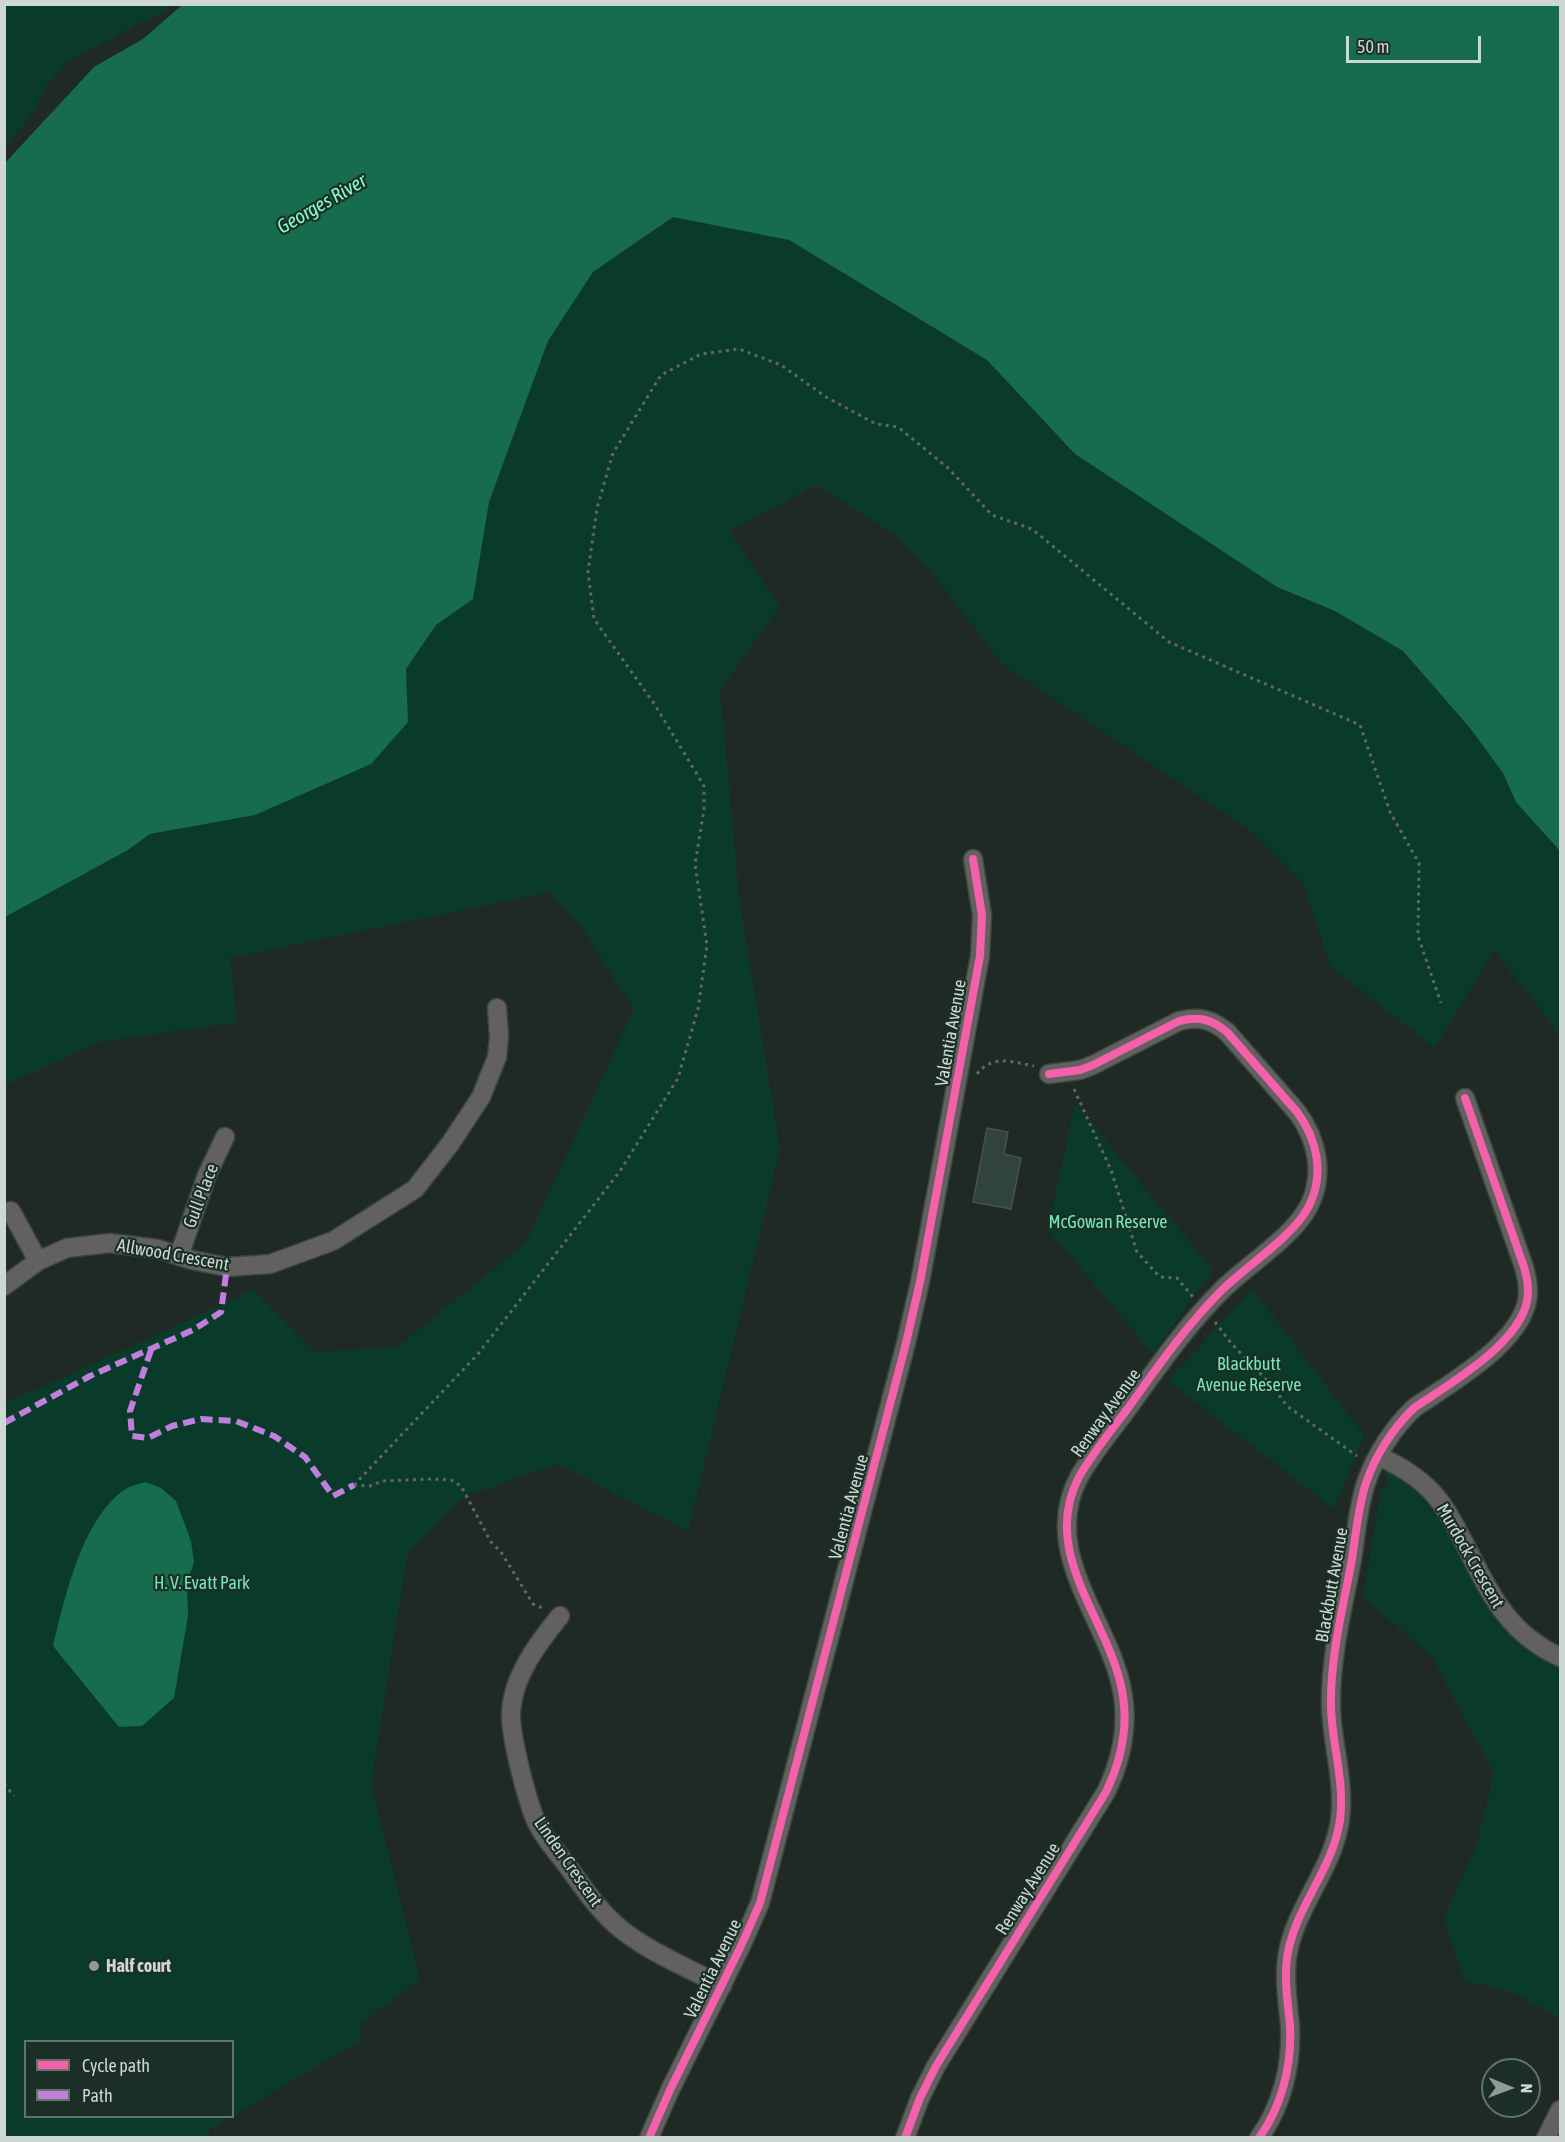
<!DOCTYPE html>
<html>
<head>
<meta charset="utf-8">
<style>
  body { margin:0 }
  #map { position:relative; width:1565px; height:2142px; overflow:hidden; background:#202a25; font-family:"Asap Condensed",sans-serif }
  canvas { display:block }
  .frame { position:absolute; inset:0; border:6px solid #ccd8d1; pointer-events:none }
  .legend { position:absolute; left:24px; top:2040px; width:210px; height:78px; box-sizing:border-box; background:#1b2f26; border:2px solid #62736a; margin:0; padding:8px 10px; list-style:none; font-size:18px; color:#ccd8d1 }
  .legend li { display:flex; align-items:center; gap:12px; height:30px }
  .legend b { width:30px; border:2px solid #62736a }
  .north { position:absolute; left:1481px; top:2058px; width:60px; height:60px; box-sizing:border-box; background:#1b2f26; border:2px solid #62736a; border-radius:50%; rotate:91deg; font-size:16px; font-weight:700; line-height:24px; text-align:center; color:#ccd8d1 }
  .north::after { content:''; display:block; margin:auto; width:21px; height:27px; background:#909b95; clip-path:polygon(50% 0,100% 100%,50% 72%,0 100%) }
  .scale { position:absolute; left:1346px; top:36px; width:135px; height:27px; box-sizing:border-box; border:3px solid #ccd8d1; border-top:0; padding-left:8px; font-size:18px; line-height:21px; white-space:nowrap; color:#ccd8d1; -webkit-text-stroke:4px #1b2f26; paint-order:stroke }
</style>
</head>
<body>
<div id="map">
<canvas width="1565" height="2142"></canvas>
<div class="frame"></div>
<ul class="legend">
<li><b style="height:8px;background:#f560ab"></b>Cycle path</li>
<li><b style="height:8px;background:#c07fdc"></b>Path</li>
</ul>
<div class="north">N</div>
<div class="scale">50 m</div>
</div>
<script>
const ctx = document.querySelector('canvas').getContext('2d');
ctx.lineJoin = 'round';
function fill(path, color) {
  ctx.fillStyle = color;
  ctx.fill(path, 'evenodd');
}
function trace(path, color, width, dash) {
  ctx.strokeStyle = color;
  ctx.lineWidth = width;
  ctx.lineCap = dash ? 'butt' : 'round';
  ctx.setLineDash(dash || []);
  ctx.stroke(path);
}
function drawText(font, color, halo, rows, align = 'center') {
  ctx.font = font + ' "Asap Condensed",sans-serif';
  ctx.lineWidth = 4.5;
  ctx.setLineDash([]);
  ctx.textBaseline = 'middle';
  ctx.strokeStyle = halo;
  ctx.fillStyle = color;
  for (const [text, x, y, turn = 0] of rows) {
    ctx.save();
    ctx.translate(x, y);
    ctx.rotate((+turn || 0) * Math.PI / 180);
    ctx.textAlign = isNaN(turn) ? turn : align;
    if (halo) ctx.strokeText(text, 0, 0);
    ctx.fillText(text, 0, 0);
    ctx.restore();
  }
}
const green = new Path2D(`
  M5 4H176V5L68 61 45 88 36 108 5 148Z
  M673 217 789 240 987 360 1075 454 1277 587 1335 611 1403 651 1470 728 1503 773 1516 802 1560 851V1034L1494 950 1435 1048 1330 966 1303 882 1244 826 1002 664 928 567 894 534 817 485 729 531 780 607 720 690 739 898 780 1149 688 1531 558 1464 463 1497 407 1555 371 1785 420 1979 361 2023 360 2041 233 2116 232 2042H26V2116L232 2117 209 2130V2137H5L4 1404 233 1300 252 1288 315 1352 397 1347 526 1243 634 1009 580 925 550 892 230 958 237 1022 99 1042 5 1085V917L128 850 150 834 255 815 408 722 406 669 436 625 473 598 489 502 548 341 593 272Z
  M1075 1104 1213 1270 1153 1354 1048 1229Z
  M1252 1289 1364 1435 1334 1509 1168 1381Z
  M1379 1456 1423 1482 1489 1591 1560 1657V2019L1513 1992 1464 1980 1444 1919 1477 1844 1494 1773 1431 1655 1363 1597 1381 1490 1390 1486Z`);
const water = new Path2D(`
  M182 5H1560V851L1516 802 1503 773 1470 728 1403 651 1335 611 1277 587 1075 454 987 360 789 240 673 217 593 272 548 341 489 502 473 599 436 625 406 669 408 722 371 764 255 815 150 834 128 850 5 917V163L94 67 143 39Z
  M146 1482 161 1488 176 1501 191 1541 194 1562 187 1583 188 1616 174 1698 142 1726 119 1727 53 1646C65 1598 81 1521 124 1490 130 1486 139 1484 146 1482Z`);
const building = new Path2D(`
  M987 1128 1008 1132 1004 1154 1021 1158 1011 1209 973 1202Z`);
const path = new Path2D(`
  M977 1074C993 1054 1012 1062 1034 1066
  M1074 1089 1111 1170 1137 1252 1160 1277 1177 1278 1193 1297
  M1215 1322 1231 1343 1273 1387 1287 1406 1357 1456
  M354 1485 478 1354 620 1171 678 1078 698 1009 707 945 695 864 704 810V786L655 705 594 619 588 572 597 508 613 453 661 375 701 354 739 349 781 365 826 397 876 424 898 427 948 468 992 515 1032 529 1169 642 1360 725 1390 812 1419 863 1418 936 1441 1003
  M354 1485 370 1486 382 1481 431 1479 451 1480 461 1486 491 1542 501 1552 533 1604 545 1609
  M4 1784 14 1796`);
const minor = new Path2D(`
  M11 1211 38 1261
  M179 1256 207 1175 225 1137
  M4 1286 38 1261 67 1248 110 1243 158 1249 192 1260 227 1267 270 1264 333 1241 415 1189 450 1144 481 1097 497 1057 499 1037 497 1008
  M1379 1456C1399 1466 1417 1476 1432 1492 1444 1505 1452 1520 1460 1535 1488 1587 1503 1631 1560 1657
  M560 1616C538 1643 513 1676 511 1712 510 1735 527 1802 537 1823 544 1838 556 1851 566 1864 583 1887 599 1912 622 1930 651 1953 689 1968 722 1986
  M649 2138 670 2090 741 1946 760 1903 906 1343 920 1282 980 956 982 915 973 859
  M905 2138 920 2098 936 2066 1106 1792C1120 1763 1128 1729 1123 1696 1112 1622 1038 1555 1079 1477 1092 1454 1110 1432 1126 1411 1156 1369 1185 1327 1222 1290 1247 1265 1293 1237 1309 1206 1325 1174 1317 1139 1297 1112L1227 1032C1211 1019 1199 1016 1179 1021L1093 1065 1080 1070 1049 1074
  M1259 2138C1282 2106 1292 2065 1290 2026 1288 2003 1284 1981 1287 1958 1294 1908 1333 1870 1340 1820 1345 1781 1332 1745 1331 1707 1330 1657 1343 1608 1352 1559 1356 1534 1358 1507 1366 1483 1375 1456 1393 1428 1414 1408 1450 1383 1530 1339 1528 1290 1528 1282 1526 1274 1524 1267L1465 1098
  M1546 2138 1560 2110`);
const quiet = new Path2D(`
  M151 1350 130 1411 132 1436 148 1438 172 1426 201 1419 236 1421 274 1436 305 1457 333 1496 354 1485
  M4 1423 90 1376 193 1330 221 1312 227 1267`);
const cycleway = new Path2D(`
  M649 2138 670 2090 741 1946 760 1903 906 1343 920 1282 980 956 982 915 973 859
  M905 2138 920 2098 936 2066 1106 1792C1120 1763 1128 1729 1123 1696 1112 1622 1038 1555 1079 1477 1092 1454 1110 1432 1126 1411 1156 1369 1185 1327 1222 1290 1247 1265 1293 1237 1309 1206 1325 1174 1317 1139 1297 1112L1227 1032C1211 1019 1199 1016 1179 1021L1093 1065 1080 1070 1049 1074
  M1259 2138C1282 2106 1292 2065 1290 2026 1288 2003 1284 1981 1287 1958 1294 1908 1333 1870 1340 1820 1345 1781 1332 1745 1331 1707 1330 1657 1343 1608 1352 1559 1356 1534 1358 1507 1366 1483 1375 1456 1393 1428 1414 1408 1450 1383 1530 1339 1528 1290 1528 1282 1526 1274 1524 1267L1465 1098`);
const markers = [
  [94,1966,6,"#909b95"]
];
const streetNames = [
  ["Valentia Avenue",951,1033,-80],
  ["Gull Place",201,1196,-69],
  ["Allwood Crescent",173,1255,10],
  ["Renway Avenue",1106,1413,-54],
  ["Valentia Avenue",849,1507,-75],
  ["Murdock Crescent",1470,1556,60],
  ["Blackbutt Avenue",1332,1585,-80],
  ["Linden Crescent",568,1862,55],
  ["Renway Avenue",1028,1889,-58],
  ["Valentia Avenue",713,1969,-64]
];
const parkNames = [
  ["McGowan Reserve",1108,1222],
  ["Blackbutt",1249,1364],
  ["Avenue Reserve",1249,1385],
  ["H. V. Evatt Park",202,1583]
];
const poiNames = [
  ["Half court",106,1966]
];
const waterNames = [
  ["Georges River",322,204,-30]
];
fill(green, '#0a3b2a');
fill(water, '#176c4e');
fill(building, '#31443c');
trace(building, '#48514d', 1.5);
trace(minor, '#3c4541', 21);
trace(path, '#636663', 3, [3, 4.5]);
trace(minor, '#626160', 18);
trace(quiet, '#c07fdc', 6, [12, 6]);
trace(cycleway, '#f560ab', 8);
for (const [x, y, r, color] of markers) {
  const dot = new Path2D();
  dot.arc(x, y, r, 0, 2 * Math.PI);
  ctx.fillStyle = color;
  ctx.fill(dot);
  trace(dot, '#1b2f26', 2);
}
drawText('18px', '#ccd8d1', '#1b2f26', streetNames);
drawText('18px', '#74e8b7', '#1b2f26', parkNames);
drawText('bold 18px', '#ccd8d1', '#1b2f26', poiNames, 'left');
drawText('italic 20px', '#86fac8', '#1b2f26', waterNames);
</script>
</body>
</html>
